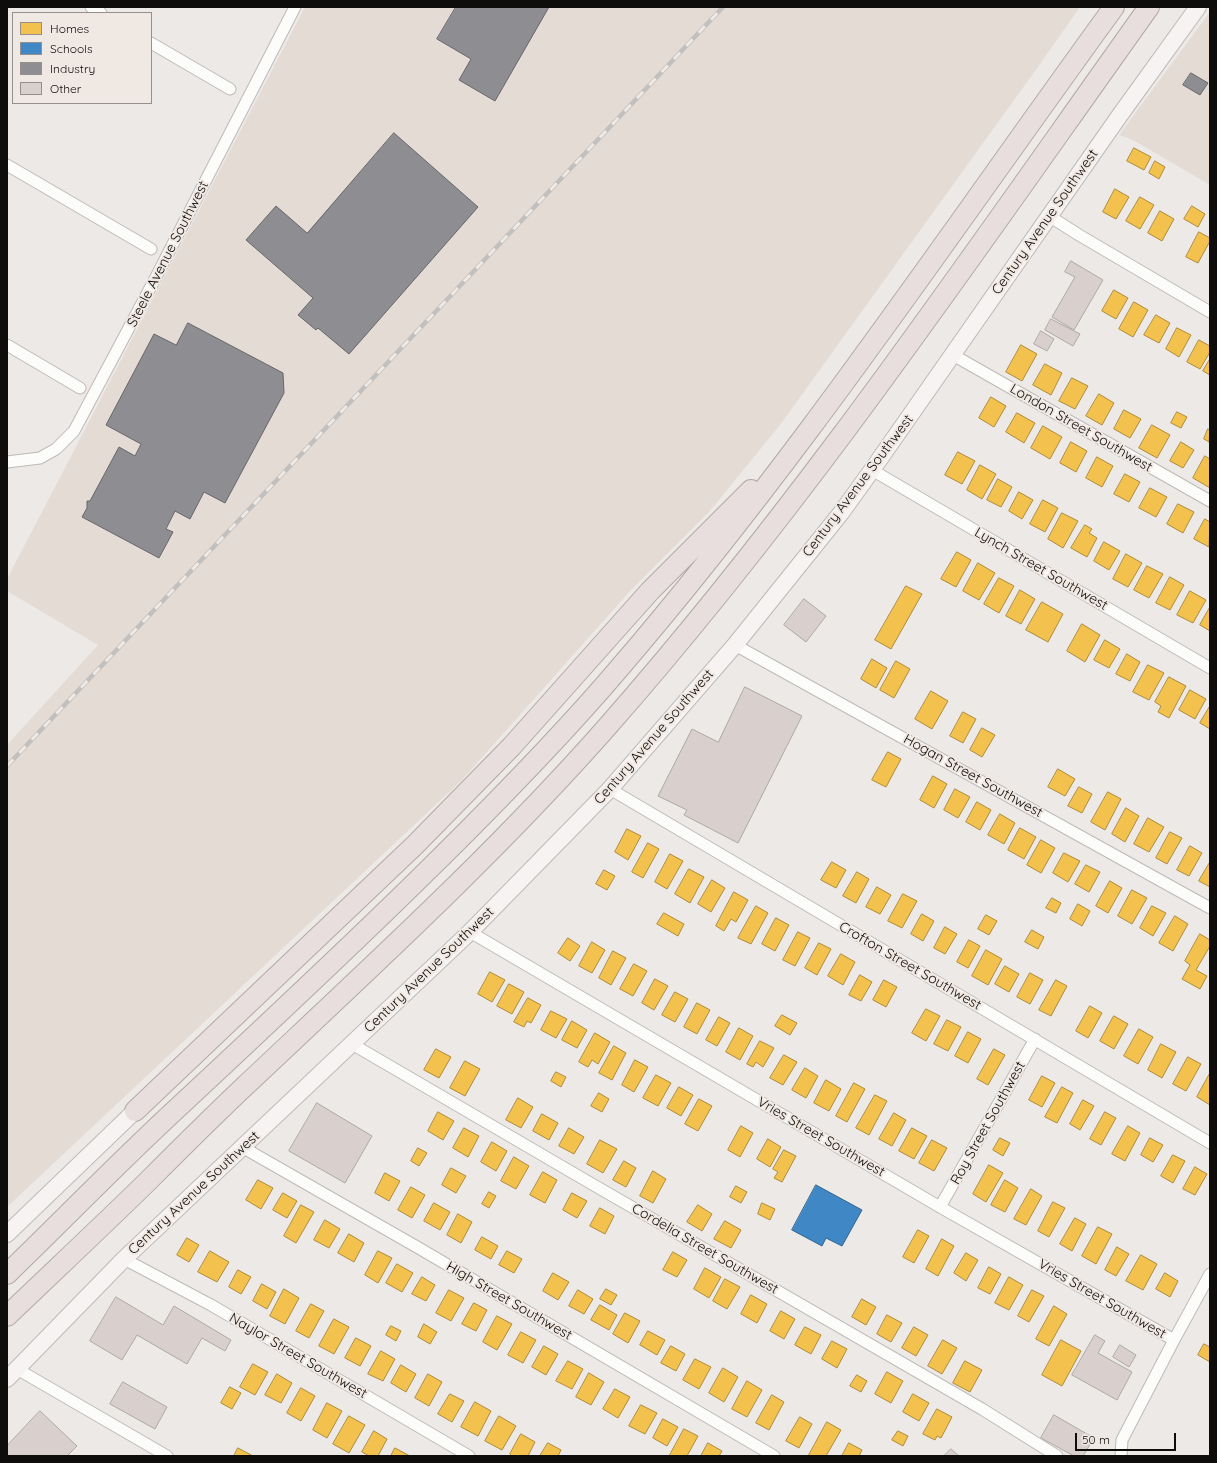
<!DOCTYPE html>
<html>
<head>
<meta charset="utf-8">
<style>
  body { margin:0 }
  #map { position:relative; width:1217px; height:1463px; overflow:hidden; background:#ece9e6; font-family:Quicksand,sans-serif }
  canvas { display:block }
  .frame { position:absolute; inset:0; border:8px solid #0f0d0b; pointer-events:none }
  .legend { position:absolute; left:12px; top:12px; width:140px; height:92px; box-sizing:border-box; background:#f0e8e2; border:1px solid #96908c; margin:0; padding:5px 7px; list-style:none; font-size:12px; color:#0f0d0b }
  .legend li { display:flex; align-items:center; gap:8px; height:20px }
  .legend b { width:20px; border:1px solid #96908c }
  .scale { position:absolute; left:1075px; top:1433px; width:101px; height:18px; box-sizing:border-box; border:2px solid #0f0d0b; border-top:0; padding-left:5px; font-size:12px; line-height:14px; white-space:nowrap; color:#0f0d0b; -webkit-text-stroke:3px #f0e8e2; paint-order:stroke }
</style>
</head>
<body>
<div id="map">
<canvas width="1217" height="1463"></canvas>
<div class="frame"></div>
<ul class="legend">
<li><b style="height:11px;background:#f2c14e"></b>Homes</li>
<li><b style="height:11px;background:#3f88c5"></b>Schools</li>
<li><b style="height:11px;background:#8d8d92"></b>Industry</li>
<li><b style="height:11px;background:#d9d0cd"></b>Other</li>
</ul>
<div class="scale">50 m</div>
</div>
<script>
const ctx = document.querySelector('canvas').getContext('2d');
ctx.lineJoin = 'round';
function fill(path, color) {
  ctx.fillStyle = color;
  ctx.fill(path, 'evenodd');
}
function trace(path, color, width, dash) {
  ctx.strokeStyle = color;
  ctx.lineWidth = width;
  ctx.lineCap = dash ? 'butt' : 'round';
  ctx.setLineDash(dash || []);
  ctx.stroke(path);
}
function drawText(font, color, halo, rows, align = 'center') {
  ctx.font = font + ' Quicksand,sans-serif';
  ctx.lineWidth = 4;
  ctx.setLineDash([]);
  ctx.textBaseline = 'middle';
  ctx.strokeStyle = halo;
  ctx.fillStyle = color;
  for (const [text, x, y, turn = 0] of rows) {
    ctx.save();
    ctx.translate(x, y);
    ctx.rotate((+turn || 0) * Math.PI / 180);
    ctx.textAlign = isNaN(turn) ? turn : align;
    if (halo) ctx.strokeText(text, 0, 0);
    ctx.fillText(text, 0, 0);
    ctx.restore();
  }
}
const built = new Path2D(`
  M305 7H1080L1040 64 780 425 709 512 630 591 461 781 7 1207V745L98 645 7 591V579Z
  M1210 12V185L1133 140 1119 135Z`);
const homes = new Path2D(`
  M1134 148 1151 157 1144 170 1127 161Z
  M1155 161 1165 167 1159 179 1149 173Z
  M1115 189 1129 197 1116 219 1103 212Z
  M1140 197 1154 205 1140 229 1126 221Z
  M1192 206 1205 214 1198 227 1184 219Z
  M1160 211 1174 219 1162 241 1148 233Z
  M1199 232 1210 238V241L1198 263 1186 257Z
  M1114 290 1128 298 1116 319 1102 311Z
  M1134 302 1148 310 1133 337 1119 329Z
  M1156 315 1170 323 1159 343 1144 335Z
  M1177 328 1191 335 1179 357 1166 349Z
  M1199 340 1210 346V352L1200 369 1187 362Z
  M1021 345 1037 354 1022 381 1006 372Z
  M1210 359V375L1203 371Z
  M1045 364 1062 373 1051 395 1033 385Z
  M1072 378 1088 386 1075 409 1059 401Z
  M1099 394 1114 403 1102 425 1086 416Z
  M991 397 1006 406 994 427 979 418Z
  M1124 410 1141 419 1130 438 1114 429Z
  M1177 412 1187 417 1181 428 1171 423Z
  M1017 413 1035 423 1024 443 1006 432Z
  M1152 425 1170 435 1157 458 1139 448Z
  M1043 426 1062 437 1050 459 1031 448Z
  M1208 429 1210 430 1209 442 1204 439Z
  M1071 442 1087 451 1076 472 1060 463Z
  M1181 442 1194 450 1183 468 1170 461Z
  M958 452 975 461 962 484 945 475Z
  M1205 456 1210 459V488L1193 478Z
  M1097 457 1113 466 1102 487 1086 478Z
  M980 465 996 474 982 499 967 490Z
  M1125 474 1140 482 1129 502 1114 494Z
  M998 479 1012 487 1001 507 987 500Z
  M1150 488 1167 497 1156 517 1139 508Z
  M1019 492 1033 500 1022 519 1009 511Z
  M1043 500 1058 508 1045 532 1030 524Z
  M1178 504 1194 512 1183 533 1167 524Z
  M1062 513 1078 521 1063 548 1048 539Z
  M1205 519 1210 522 1209 547 1194 539Z
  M1085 525 1092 529 1089 533 1097 538 1087 557 1071 548Z
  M1104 542 1120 551 1109 570 1094 561Z
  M957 552 971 560 956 587 941 579Z
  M1126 554 1142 563 1128 587 1113 579Z
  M978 563 995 573 979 600 963 591Z
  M1147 566 1163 574 1149 598 1134 590Z
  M1170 577 1184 585 1170 610 1156 603Z
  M999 578 1014 586 999 613 984 604Z
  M906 586 922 594 891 649 875 640Z
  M1020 590 1035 599 1021 624 1006 616Z
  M1190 591 1206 600 1193 623 1177 615Z
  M1042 602 1063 614 1048 642 1026 630Z
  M1210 607V631L1200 625Z
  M1082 624 1100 635 1085 662 1067 651Z
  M1105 640 1120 649 1109 668 1094 660Z
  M1127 654 1140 662 1130 681 1116 674Z
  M872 659 887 668 876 688 861 679Z
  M896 661 910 669 894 698 880 690Z
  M1148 665 1164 673 1149 700 1133 692Z
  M1169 677 1186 686 1169 718 1158 712 1161 706 1155 702Z
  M1190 690 1206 699 1195 719 1179 710Z
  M931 691 948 701 932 729 915 719Z
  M1210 706V729L1200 723Z
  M963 712 976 719 963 743 950 736Z
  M982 728 995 735 982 757 970 750Z
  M888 752 901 759 886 787 872 780Z
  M1058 769 1075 779 1065 796 1048 787Z
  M933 776 947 784 934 808 920 800Z
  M1079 787 1092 794 1082 813 1068 806Z
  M955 789 970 797 958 818 944 810Z
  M1108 792 1121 799 1105 830 1091 822Z
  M977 802 991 810 980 830 966 822Z
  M1126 808 1139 816 1125 842 1112 834Z
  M1000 814 1015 823 1004 844 988 835Z
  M1148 818 1164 827 1149 852 1134 844Z
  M1020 828 1036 837 1024 859 1008 850Z
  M627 829 641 836 628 860 615 852Z
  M1170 832 1182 838 1167 864 1156 858Z
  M1041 840 1055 848 1041 873 1027 865Z
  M648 843 659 849 643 878 632 872Z
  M1190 846 1202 853 1189 876 1177 870Z
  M1064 853 1080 861 1068 882 1053 873Z
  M670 854 683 861 667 889 655 882Z
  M832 862 846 870 836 888 821 880Z
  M1210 862V887L1199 881Z
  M1086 865 1100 872 1089 892 1075 884Z
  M689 869 704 877 690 903 675 894Z
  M604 870 615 876 607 890 596 884Z
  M857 872 869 879 856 903 843 896Z
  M712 880 725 888 711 912 698 904Z
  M1110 881 1122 888 1108 913 1096 906Z
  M877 887 891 895 880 914 866 907Z
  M1132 890 1147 898 1132 924 1118 916Z
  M734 892 748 900 736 922 731 919 724 931 716 926Z
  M903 894 917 901 902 928 888 921Z
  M1052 898 1061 903 1056 913 1046 908Z
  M1078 904 1090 911 1082 926 1070 919Z
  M756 906 768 913 751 944 738 938Z
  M1152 906 1166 913 1153 936 1140 928Z
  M664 913 684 924 678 936 657 924Z
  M922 914 934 921 923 941 911 934Z
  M986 915 997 921 989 935 978 929Z
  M1175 916 1188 924 1173 951 1159 943Z
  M776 918 789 925 775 951 762 944Z
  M945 927 957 934 945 954 934 948Z
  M1032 930 1044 937 1038 949 1025 942Z
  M798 932 810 938 795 966 783 960Z
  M1200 934 1210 940V946L1196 970 1207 976 1200 989 1182 979 1190 965 1185 961Z
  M568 938 580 946 570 961 558 953Z
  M969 940 980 946 968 968 957 962Z
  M592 942 605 950 592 973 579 966Z
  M819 943 831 949 817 975 805 968Z
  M986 950 1002 959 988 985 972 976Z
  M613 951 626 958 611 985 599 978Z
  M841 954 855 962 843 985 828 976Z
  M634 964 647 971 633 996 620 989Z
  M1005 966 1019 974 1009 992 995 984Z
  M490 972 505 980 492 1002 478 994Z
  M1030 973 1043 980 1030 1004 1017 997Z
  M860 975 872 982 861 1001 849 995Z
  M655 979 668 986 654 1010 642 1003Z
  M884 980 897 987 886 1007 873 1000Z
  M1056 980 1067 986 1051 1016 1039 1010Z
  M509 984 524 992 512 1014 497 1006Z
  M675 992 688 999 675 1022 662 1015Z
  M528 998 541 1005 531 1023 527 1021 524 1027 514 1022Z
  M697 1003 710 1010 697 1034 684 1027Z
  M1090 1006 1102 1013 1088 1038 1076 1031Z
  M926 1009 940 1016 926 1041 912 1033Z
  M551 1011 567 1019 556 1038 541 1030Z
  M782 1015 797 1023 790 1035 775 1026Z
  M1114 1016 1128 1024 1114 1049 1100 1041Z
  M719 1017 730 1023 717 1046 706 1040Z
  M947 1020 961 1027 948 1051 934 1044Z
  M572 1021 587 1030 577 1048 562 1040Z
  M739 1028 753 1036 740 1060 726 1052Z
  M1139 1029 1153 1037 1138 1064 1124 1056Z
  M968 1032 981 1039 968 1063 955 1056Z
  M595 1033 610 1042 598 1064 592 1060 588 1067 579 1062Z
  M760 1041 774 1048 763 1067 756 1062 753 1067 747 1064Z
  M1161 1044 1176 1052 1162 1078 1148 1070Z
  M614 1046 626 1053 612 1080 599 1073Z
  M436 1049 451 1057 439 1078 424 1070Z
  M994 1049 1005 1055 988 1085 977 1079Z
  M784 1055 797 1062 783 1085 770 1078Z
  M1188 1057 1201 1064 1186 1091 1173 1084Z
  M635 1060 648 1067 634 1092 622 1085Z
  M465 1061 480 1069 465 1096 450 1088Z
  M805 1068 818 1076 806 1098 792 1090Z
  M556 1072 566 1077 561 1087 551 1081Z
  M1210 1073V1105L1197 1097Z
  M656 1075 671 1083 658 1106 643 1098Z
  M1042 1076 1055 1083 1042 1107 1029 1100Z
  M826 1080 841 1089 829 1111 814 1103Z
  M854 1083 865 1089 847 1122 836 1116Z
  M679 1087 693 1095 681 1116 667 1108Z
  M1062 1087 1073 1093 1057 1123 1045 1117Z
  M599 1093 609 1099 602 1112 591 1106Z
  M875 1095 887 1101 869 1135 856 1128Z
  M518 1098 533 1107 521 1128 506 1120Z
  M699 1099 712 1106 698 1131 685 1124Z
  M1083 1100 1094 1106 1080 1130 1070 1124Z
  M438 1112 454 1121 443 1140 428 1131Z
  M1105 1112 1116 1118 1101 1145 1090 1139Z
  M894 1113 906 1120 892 1146 879 1139Z
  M542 1114 558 1123 549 1140 533 1131Z
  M741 1126 753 1133 740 1157 728 1150Z
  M1128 1126 1140 1133 1125 1161 1112 1154Z
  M464 1128 479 1136 468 1157 453 1148Z
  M569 1128 584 1137 574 1154 559 1146Z
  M912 1128 927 1136 914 1159 899 1151Z
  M1000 1138 1010 1143 1003 1156 993 1150Z
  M1150 1138 1163 1145 1153 1162 1141 1155Z
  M768 1139 781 1147 770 1167 757 1159Z
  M600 1140 617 1149 603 1173 587 1164Z
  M932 1140 947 1148 934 1171 919 1163Z
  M492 1142 507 1151 496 1171 481 1162Z
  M418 1148 427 1153 419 1166 411 1161Z
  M784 1150 796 1156 782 1182 774 1178 778 1172 773 1169Z
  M1173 1155 1185 1161 1173 1183 1161 1176Z
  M514 1157 529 1166 516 1189 501 1181Z
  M624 1161 636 1168 626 1187 613 1180Z
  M989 1165 1003 1173 986 1202 973 1194Z
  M1195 1167 1207 1174 1195 1195 1183 1189Z
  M451 1168 466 1176 456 1193 442 1185Z
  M653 1171 666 1179 653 1203 640 1196Z
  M543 1172 557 1180 545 1203 530 1195Z
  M385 1173 400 1181 389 1201 375 1193Z
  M258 1180 273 1188 261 1209 246 1200Z
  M1005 1180 1018 1188 1005 1212 991 1205Z
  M736 1186 747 1192 741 1203 730 1197Z
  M411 1187 425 1195 412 1218 398 1210Z
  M1031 1189 1042 1196 1026 1225 1014 1219Z
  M489 1192 496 1196 489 1208 482 1204Z
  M283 1193 297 1201 287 1218 273 1210Z
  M572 1193 587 1201 577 1218 563 1210Z
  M1053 1202 1065 1208 1049 1237 1038 1231Z
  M434 1203 450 1212 440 1230 424 1221Z
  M762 1203 775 1209 770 1220 758 1214Z
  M301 1205 314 1212 296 1243 284 1236Z
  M698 1205 712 1214 702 1231 687 1222Z
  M600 1208 614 1216 605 1234 590 1226Z
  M458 1214 472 1222 461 1243 447 1235Z
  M1075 1218 1086 1224 1072 1251 1060 1244Z
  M325 1220 340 1229 329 1248 314 1240Z
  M725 1221 741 1230 731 1248 714 1239Z
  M1098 1227 1112 1234 1096 1264 1082 1256Z
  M918 1230 929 1236 914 1263 903 1257Z
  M349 1234 364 1243 354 1262 338 1253Z
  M482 1237 498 1246 491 1259 475 1250Z
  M187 1238 199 1245 189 1262 177 1255Z
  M942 1239 954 1246 938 1276 926 1269Z
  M1117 1247 1129 1254 1116 1276 1105 1270Z
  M210 1251 229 1262 217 1282 198 1272Z
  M378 1251 392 1258 378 1283 365 1275Z
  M507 1251 522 1259 514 1273 499 1265Z
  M673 1252 687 1260 677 1277 663 1270Z
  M966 1253 978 1260 966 1281 954 1273Z
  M1141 1255 1157 1264 1143 1290 1126 1281Z
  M397 1264 413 1273 402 1292 386 1283Z
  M989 1267 1001 1274 990 1294 978 1288Z
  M705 1268 721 1277 709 1298 694 1289Z
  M238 1270 251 1277 241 1294 229 1287Z
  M553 1273 569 1282 558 1300 543 1291Z
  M1165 1273 1178 1281 1170 1297 1156 1289Z
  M422 1277 435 1285 426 1301 412 1294Z
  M1009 1277 1023 1285 1009 1310 995 1303Z
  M725 1279 740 1287 727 1309 713 1301Z
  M262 1284 276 1292 267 1309 253 1301Z
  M284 1289 299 1298 285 1324 270 1316Z
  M606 1289 617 1295 611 1305 600 1299Z
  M449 1290 464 1298 451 1321 436 1313Z
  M578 1290 593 1299 584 1314 569 1306Z
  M1032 1290 1044 1296 1029 1322 1018 1316Z
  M751 1295 767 1304 757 1323 741 1314Z
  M862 1299 876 1307 866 1325 852 1317Z
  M474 1303 487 1310 476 1331 462 1324Z
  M311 1304 324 1311 309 1338 296 1331Z
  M600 1305 617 1315 609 1330 591 1320Z
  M1054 1306 1067 1314 1049 1346 1036 1339Z
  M781 1311 795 1319 784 1339 770 1331Z
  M625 1313 640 1321 628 1343 613 1334Z
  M887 1315 902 1323 891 1342 877 1334Z
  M497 1316 512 1324 497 1350 483 1342Z
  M334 1319 349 1327 334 1354 319 1346Z
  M424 1324 437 1332 430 1344 418 1337Z
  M391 1326 401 1331 396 1341 386 1335Z
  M805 1327 821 1335 811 1354 795 1345Z
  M914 1327 928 1335 916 1356 902 1348Z
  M648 1331 665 1340 657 1355 640 1345Z
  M521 1332 536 1340 523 1363 508 1355Z
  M356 1338 371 1346 360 1366 345 1358Z
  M943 1340 957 1348 942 1374 928 1366Z
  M1061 1340 1081 1351 1062 1386 1042 1375Z
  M832 1341 847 1349 837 1368 822 1359Z
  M1204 1344 1210 1347V1362L1198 1355Z
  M544 1346 558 1354 546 1375 532 1367Z
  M671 1346 685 1354 676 1371 661 1363Z
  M381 1351 395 1359 383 1381 368 1374Z
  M695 1359 711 1367 699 1389 683 1380Z
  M568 1361 583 1369 572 1389 556 1381Z
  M965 1361 982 1370 970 1392 953 1383Z
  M253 1364 268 1372 255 1395 240 1387Z
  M401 1365 416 1374 406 1392 391 1383Z
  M723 1368 738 1377 724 1402 709 1393Z
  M887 1372 903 1381 891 1403 875 1394Z
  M589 1373 604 1382 591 1405 576 1397Z
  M277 1374 292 1383 281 1403 265 1395Z
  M428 1374 442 1382 429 1406 415 1398Z
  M857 1375 867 1381 861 1392 850 1386Z
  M747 1381 762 1390 747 1417 732 1409Z
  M230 1387 241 1393 232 1409 221 1403Z
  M301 1388 315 1396 301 1421 287 1413Z
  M615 1389 630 1397 618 1418 603 1409Z
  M450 1394 464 1401 452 1422 438 1414Z
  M913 1394 929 1403 919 1421 903 1412Z
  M772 1395 784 1402 769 1430 756 1423Z
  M475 1402 491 1411 478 1436 461 1427Z
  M327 1403 342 1411 327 1438 313 1430Z
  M641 1405 657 1413 645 1434 629 1426Z
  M937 1409 952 1417 941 1438 937 1436 935 1440 923 1434Z
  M349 1416 365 1425 349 1453 333 1444Z
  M499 1416 516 1426 502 1450 485 1441Z
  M800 1417 812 1424 799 1448 786 1441Z
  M663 1419 678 1427 667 1446 653 1438Z
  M827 1422 841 1430 826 1456H811L809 1455Z
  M684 1429 698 1436 687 1456H671L670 1455Z
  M374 1431 387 1439 378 1456H369L362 1452Z
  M898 1431 908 1436 903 1446 892 1440Z
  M521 1434 535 1442 528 1456H512L510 1454Z
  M548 1443 561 1450 558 1456H540Z
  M708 1443 722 1451 719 1456H701Z
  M849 1443 862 1450 859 1456H842Z
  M238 1448 253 1456H234Z
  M395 1448 410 1456H391Z`);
const schools = new Path2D(`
  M816 1185 862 1210 842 1246 826 1238 822 1246 792 1230Z`);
const industry = new Path2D(`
  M456 7H549L495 101 459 80 471 59 437 39Z
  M1191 73 1208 83 1200 95 1183 85Z
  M394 133 478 207 349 354 318 328 316 330 298 315 313 298 246 240 276 206 307 233Z
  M188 323 283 373 284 393 225 503 204 492 190 519 175 511 166 529 173 532 159 558 82 517 87 508V501H90L119 447 135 456 141 444 106 425 154 334 176 345Z`);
const building = new Path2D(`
  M1071 261 1103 280 1074 330 1052 317 1075 277 1065 272Z
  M1051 319 1080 334 1073 346 1045 330Z
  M1041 331 1054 339 1047 351 1034 344Z
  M804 599 826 616 806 642 784 625Z
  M745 687 802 716 738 843 684 815 687 810 658 796 692 729 718 742Z
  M317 1103 372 1136 345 1183 289 1151Z
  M116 1297 163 1325 174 1306 231 1340 225 1351 202 1338 187 1364 137 1335 122 1360 90 1341Z
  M1095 1335 1105 1341 1098 1353 1132 1372 1117 1400 1072 1375Z
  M1120 1345 1136 1355 1129 1367 1113 1357Z
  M123 1382 167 1407 155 1429 110 1404Z
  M40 1411 77 1446 67 1456H7V1446Z
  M1054 1415 1094 1438 1083 1456H1074L1041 1438Z
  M951 1449 959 1456H944Z`);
const street = new Path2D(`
  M91 7 101 13
  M151 43 230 89
  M7 165 151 249
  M1049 216 1079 235 1210 312
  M7 345 80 388
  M953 355 1210 501
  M7 462 40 458 56 449 74 431 156 277 295 7
  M872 470 1210 668
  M735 645 1210 908
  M610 789 1210 1143
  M470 932 940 1207 1174 1340
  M352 1044 592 1184 982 1409 1057 1456
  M242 1147 417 1247 774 1456
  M940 1207 1035 1039
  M124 1259 211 1305 469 1456
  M17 1369 167 1456
  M1121 1456 1122 1440 1174 1340 1210 1274`);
const secondary = new Path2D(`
  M7 1234 135 1111
  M7 1379 124 1259 470 932 610 789 735 645 841 513 872 470 1120 115 1198 7`);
const highway = new Path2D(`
  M135 1111 415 845 512 746 650 591 751 490
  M7 1274C62 1221 115 1166 171 1114 258 1033 345 952 429 869 494 805 557 741 616 672 797 462 951 231 1114 7
  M7 1316C53 1272 100 1228 146 1183 179 1150 212 1117 246 1085 369 969 495 854 607 727 806 501 974 252 1149 7`);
const rail = new Path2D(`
  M7 766 723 7`);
const streetNames = [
  ["Century Avenue Southwest",1045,222,-55],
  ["Steele Avenue Southwest",168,254,-63],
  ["London Street Southwest",1081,428,30],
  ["Century Avenue Southwest",858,486,-53],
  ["Lynch Street Southwest",1041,569,30],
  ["Century Avenue Southwest",654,737,-49],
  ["Hogan Street Southwest",973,776,29],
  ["Crofton Street Southwest",910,966,30],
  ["Century Avenue Southwest",429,970,-44],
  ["Roy Street Southwest",988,1123,-61],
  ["Vries Street Southwest",821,1137,30],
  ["Century Avenue Southwest",194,1193,-43],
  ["Cordelia Street Southwest",705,1249,30],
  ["Vries Street Southwest",1102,1299,30],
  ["High Street Southwest",509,1301,30],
  ["Naylor Street Southwest",298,1356,30]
];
fill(built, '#e4dbd4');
fill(homes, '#f2c14e');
trace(homes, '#ae8b3a', 1);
fill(schools, '#3f88c5');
trace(schools, '#31638d', 1);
fill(industry, '#8d8d92');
trace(industry, '#67676a', 1);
fill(building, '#d9d0cd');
trace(building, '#aba8a6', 1);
trace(street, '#bdbab8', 13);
trace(secondary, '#bdbab8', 18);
trace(highway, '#b3a8a5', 22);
trace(street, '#fcfcfb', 11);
trace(secondary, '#f6f3f2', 16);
trace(highway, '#e8dedd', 20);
trace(rail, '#c1c0bf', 4.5);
trace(rail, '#f0e8e2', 3, [9]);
drawText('14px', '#0f0d0b', '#f0e8e2', streetNames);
</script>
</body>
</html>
